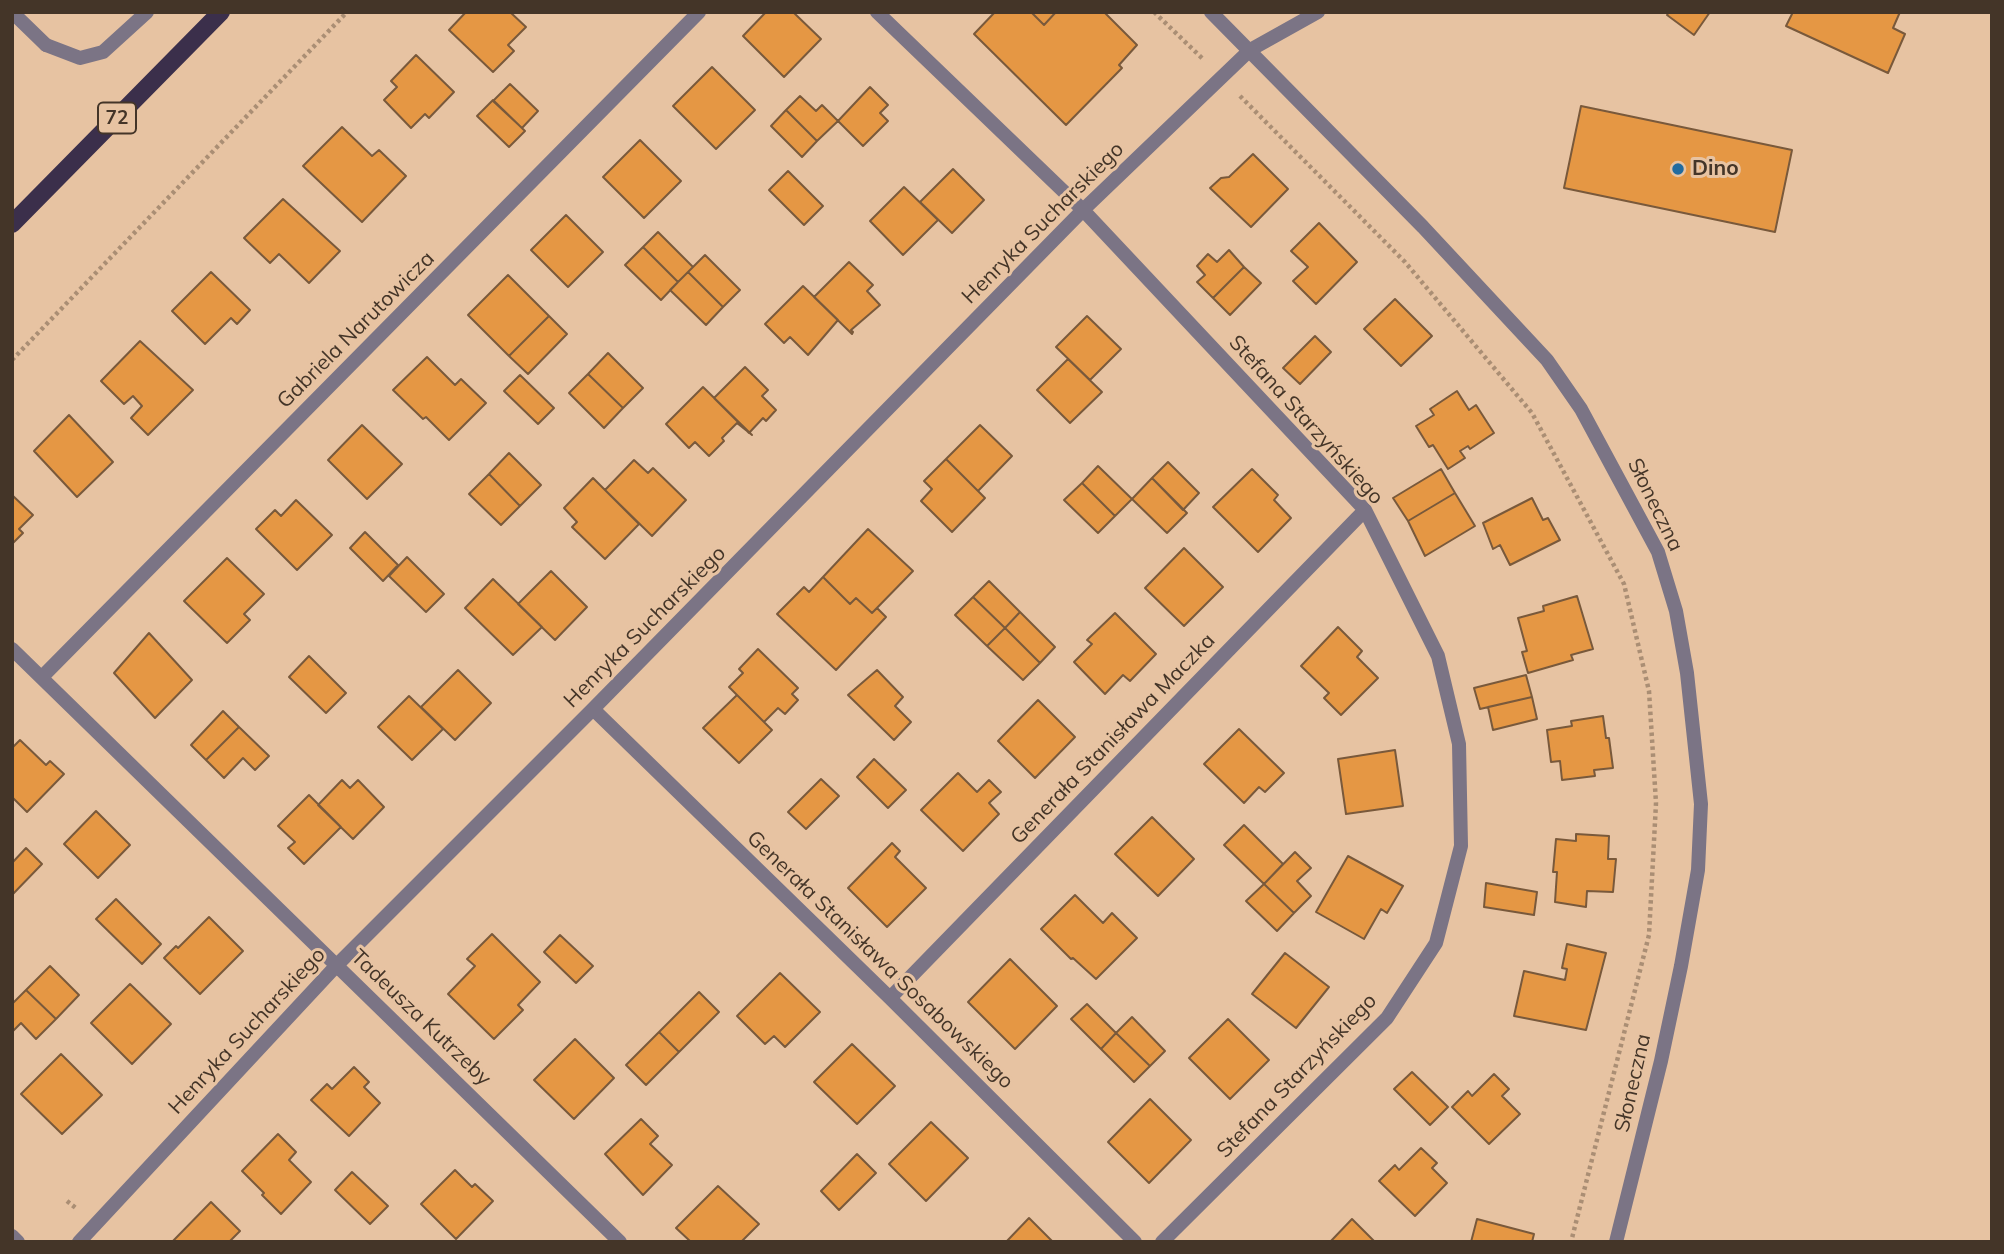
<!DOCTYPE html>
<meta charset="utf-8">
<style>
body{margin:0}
#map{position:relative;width:2004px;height:1254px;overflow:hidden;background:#e7c3a2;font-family:Mulish,sans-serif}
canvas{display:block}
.frame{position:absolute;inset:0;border:14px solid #443528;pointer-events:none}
</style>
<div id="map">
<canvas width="2004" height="1254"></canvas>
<div class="frame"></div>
</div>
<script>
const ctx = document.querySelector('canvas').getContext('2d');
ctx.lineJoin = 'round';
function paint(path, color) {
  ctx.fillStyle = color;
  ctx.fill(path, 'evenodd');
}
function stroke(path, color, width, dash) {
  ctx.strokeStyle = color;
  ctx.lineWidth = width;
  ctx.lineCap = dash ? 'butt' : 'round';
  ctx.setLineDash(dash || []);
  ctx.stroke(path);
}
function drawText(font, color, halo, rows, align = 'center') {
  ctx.font = font + ' Mulish,sans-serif';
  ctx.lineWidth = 6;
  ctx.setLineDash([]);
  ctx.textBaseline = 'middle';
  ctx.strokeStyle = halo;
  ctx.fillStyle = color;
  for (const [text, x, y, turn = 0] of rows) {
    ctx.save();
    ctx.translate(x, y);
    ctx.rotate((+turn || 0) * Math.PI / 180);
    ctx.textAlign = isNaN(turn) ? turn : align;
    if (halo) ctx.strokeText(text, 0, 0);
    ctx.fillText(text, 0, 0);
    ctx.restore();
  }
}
const building = new Path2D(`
 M466,12H510L526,27L508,45L514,51L493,72L449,30Z
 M766,12H793L821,39L784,77L743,36Z
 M995,12H1031L1044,25L1056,12H1104L1137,45L1119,65L1122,68L1066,125L974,34Z
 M1031,12H1056L1044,25Z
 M1669,12H1710L1694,35L1667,15Z
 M1793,12H1900L1893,28L1905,34L1888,73L1786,26Z
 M416,55L454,92L429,118L425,114L411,128L384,100L397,87L391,81Z
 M712,67L755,110L716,149L673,106Z
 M510,84L538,111L522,128L493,101Z
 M870,87L888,105L880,113L888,121L863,146L838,121Z
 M800,96L816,111L822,105L838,121L817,141L786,110Z
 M493,100L525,131L509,147L477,116Z
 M1581,106L1792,150L1775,232L1564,188Z
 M786,110L817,141L802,157L771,126Z
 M342,127L372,156L379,150L406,176L362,222L303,166Z
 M640,140L681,181L644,218L603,177Z
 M1253,154L1288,189L1251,227L1210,188L1221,178L1229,177Z
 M953,169L984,200L952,233L920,202Z
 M788,171L823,206L804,225L769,190Z
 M904,187L938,220L903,255L870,221Z
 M283,199L340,251L309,283L279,254L270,263L244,238Z
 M566,215L603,252L568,287L531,250Z
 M1319,223L1357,262L1316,304L1293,281L1308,267L1291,251Z
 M658,232L693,267L678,282L643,247Z
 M643,247L678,282L661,300L625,265Z
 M1229,250L1244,267L1213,298L1197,282L1205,275L1197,266L1208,254L1217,262Z
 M705,255L740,290L723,307L688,272Z
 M849,262L873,285L867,291L880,305L851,330L853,332L852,334L814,297Z
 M1244,267L1261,283L1230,315L1213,298Z
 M211,272L250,310L237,324L231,318L205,344L172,311Z
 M688,272L723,307L706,325L670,290Z
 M508,275L549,316L509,356L468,315Z
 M803,286L838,320L808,355L790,337L784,343L765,324Z
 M1395,299L1432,336L1401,366L1364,329Z
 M549,316L567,334L528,374L509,356Z
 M1087,316L1121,349L1090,380L1056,347Z
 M1315,336L1331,352L1300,384L1283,368Z
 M140,341L193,390L148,435L131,418L142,406L133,396L124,404L101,381Z
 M608,353L643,388L623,408L588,374Z
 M427,357L455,385L461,379L486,403L449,440L426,417L423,419L393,390Z
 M1068,359L1102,392L1070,423L1037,390Z
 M745,367L768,390L762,396L776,410L766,421L763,418L749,433L714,398Z
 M588,374L623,408L604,428L569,393Z
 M520,375L554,408L538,424L504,391Z
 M703,387L752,435L737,423L722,438L724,441L709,456L695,442L689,448L666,424Z
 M1457,391L1469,410L1476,405L1494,433L1470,449L1468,446L1460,451L1465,458L1448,469L1433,445L1429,447L1416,426L1434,415L1430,409Z
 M69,415L113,462L77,497L34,451Z
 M362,425L402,464L367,499L328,460Z
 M980,425L1012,456L978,491L946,459Z
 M509,453L541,485L520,506L489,474Z
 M946,459L985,498L952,532L921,501L932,489L924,481Z
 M634,460L648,473L653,468L686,500L652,536L605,490Z
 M1168,462L1199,493L1183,510L1152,478Z
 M1098,466L1132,499L1115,516L1082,483Z
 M1252,469L1278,495L1274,500L1291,518L1258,552L1213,507Z
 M1441,469L1455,493L1408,521L1393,498Z
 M489,474L520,506L501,525L469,494Z
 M593,478L639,524L605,559L572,527L577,522L564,508Z
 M1152,478L1187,513L1167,533L1132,499Z
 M1082,483L1115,516L1098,533L1064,500Z
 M1455,493L1475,526L1425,556L1408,521Z
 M12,495L33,515L19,529L23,533L12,544Z
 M1532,498L1543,520L1548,518L1560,540L1510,565L1500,545L1493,549L1483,523Z
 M296,500L332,535L297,570L256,529L275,510L281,516Z
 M868,529L913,571L872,613L856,598L850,604L823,577Z
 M365,532L398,565L383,581L350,548Z
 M1184,548L1223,587L1184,626L1145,588Z
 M407,557L444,594L426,612L389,576Z
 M227,558L264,594L244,614L250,620L227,643L184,601Z
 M551,571L587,607L555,640L518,604Z
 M823,577L850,604L856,598L872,613L877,608L886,617L836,670L777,614L804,587L809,592Z
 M493,579L542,627L513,655L465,608Z
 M989,581L1020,612L1005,628L973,597Z
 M1577,596L1593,649L1571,655L1573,660L1528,673L1522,652L1527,651L1518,618L1544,611L1543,606Z
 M973,597L1005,628L987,646L955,615Z
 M1020,612L1055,647L1040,663L1005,628Z
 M1115,613L1156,654L1130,681L1123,675L1105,694L1074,662L1092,644L1087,640Z
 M1338,627L1362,651L1357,657L1378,678L1341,715L1324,698L1329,693L1301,666Z
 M1005,628L1040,663L1023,680L987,646Z
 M149,633L192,680L155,718L114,673Z
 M758,649L798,688L792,694L798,700L785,714L778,708L764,722L729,687L743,673L739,669Z
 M309,656L346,693L326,713L289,677Z
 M458,670L491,703L455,740L421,707Z
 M877,670L903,697L895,706L911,722L894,740L848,695Z
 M1526,675L1532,697L1480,709L1474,688Z
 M737,695L772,730L739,763L703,728Z
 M409,696L443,729L412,760L378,727Z
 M1532,697L1537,719L1493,730L1488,707Z
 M1038,700L1075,737L1035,778L998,741Z
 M223,711L239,727L206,760L191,745Z
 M1603,716L1606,738H1609L1613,768L1594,770L1595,776L1562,780L1560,761L1551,762L1547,730L1572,726L1571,721Z
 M239,727L269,756L255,770L243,758L224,778L206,760Z
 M1239,729L1284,773L1265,792L1259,787L1244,803L1204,764Z
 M20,740L46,765L50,761L64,774L27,812L12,797V748Z
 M1395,750L1403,806L1346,814L1338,759Z
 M874,759L906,790L888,808L857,777Z
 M958,773L977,792L989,780L1001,792L989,803L999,814L963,851L921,810Z
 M821,779L839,796L806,829L788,812Z
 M342,780L350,788L358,780L384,807L353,839L318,805Z
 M309,795L341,827L304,864L288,848L295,842L278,826Z
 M96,811L130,845L98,878L64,844Z
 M1152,817L1194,859L1158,896L1115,854Z
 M1244,825L1283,864L1264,884L1224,845Z
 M1576,834L1609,836L1608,859H1616L1613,892L1587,891L1586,907L1555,902L1557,872H1553L1556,839L1576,841Z
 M892,843L900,851L895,857L926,888L887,927L848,888Z
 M26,848L42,864L12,895V863Z
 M1295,852L1311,868L1297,881L1311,896L1294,913L1264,884Z
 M1348,856L1403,886L1387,913L1381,909L1364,939L1316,912Z
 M1486,883L1537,892L1534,915L1484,907Z
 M1264,884L1294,913L1277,931L1246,901Z
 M1075,895L1103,923L1112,913L1137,938L1096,979L1073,958L1071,959L1041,929Z
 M116,899L161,944L142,964L96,919Z
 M209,917L243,951L200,994L164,958L176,946L178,948Z
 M492,934L540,982L518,1005L523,1010L494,1039L448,994L475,966L467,959Z
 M560,935L593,966L576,983L544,952Z
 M1567,944L1606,953L1586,1030L1514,1016L1524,971L1565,980L1567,969L1562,968Z
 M1285,953L1329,987L1296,1028L1252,994Z
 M1010,959L1057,1006L1015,1049L968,1002Z
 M50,966L79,995L56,1019L26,990Z
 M780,973L820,1012L785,1047L774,1036L765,1044L737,1016Z
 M130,984L171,1024L132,1064L91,1023Z
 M26,990L56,1019L36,1039L21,1023L12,1032V1004Z
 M699,992L719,1012L679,1052L659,1032Z
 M1087,1004L1116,1033L1101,1049L1071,1019Z
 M1132,1017L1165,1051L1150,1066L1116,1033Z
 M1228,1019L1269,1060L1230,1099L1189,1058Z
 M659,1032L679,1052L646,1085L626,1065Z
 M1116,1033L1150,1066L1134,1082L1101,1049Z
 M575,1039L614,1078L574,1119L534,1080Z
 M852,1044L895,1086L857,1124L814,1082Z
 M61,1054L102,1095L62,1134L21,1094Z
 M354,1067L369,1082L364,1087L380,1103L349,1136L311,1100L327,1084L332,1089Z
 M1412,1072L1448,1107L1430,1125L1394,1089Z
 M1494,1074L1509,1089L1502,1096L1520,1114L1489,1144L1452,1107L1468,1091L1472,1096Z
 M1150,1099L1191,1140L1149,1183L1108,1142Z
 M641,1119L658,1136L650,1144L672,1165L643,1195L605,1154Z
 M931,1122L968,1158L926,1201L889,1164Z
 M278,1134L296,1152L289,1160L311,1182L281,1214L262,1195L264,1193L242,1171Z
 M1421,1148L1437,1163L1432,1168L1447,1183L1415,1216L1379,1181L1395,1165L1399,1170Z
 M857,1154L876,1173L839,1210L821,1191Z
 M455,1170L472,1187L475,1184L493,1201L456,1239L421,1204Z
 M352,1172L388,1206L370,1224L335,1190Z
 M718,1186L759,1224L741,1242H691L676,1228Z
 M211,1202L240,1231L229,1242H172Z
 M1029,1218L1053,1242H1006Z
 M1352,1219L1375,1242H1330Z
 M1477,1219L1534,1234L1532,1242H1471Z`);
paint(building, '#e59744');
stroke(building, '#79593b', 2);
stroke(new Path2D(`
 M1154,12L1204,60
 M1240,96L1405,262L1532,413L1624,584L1649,691L1656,803L1649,935L1571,1242
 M12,360L347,12
 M67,1201L77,1209`), '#aa8e74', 4.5, [3.5, 3.5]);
stroke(new Path2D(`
 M46,45L80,58L103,52L147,12
 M1250,50L1318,12`), '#7b7485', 14);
stroke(new Path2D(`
 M12,12L46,45
 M877,12L1083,210L1365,510L1438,656L1459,744L1461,846L1436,943L1387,1018L1162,1242
 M12,649L620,1242
 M42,677L699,12
 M593,709L890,998L1135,1242
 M890,998L1365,510
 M12,1236L18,1242
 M79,1242L337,965L593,709L1083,210L1250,50`), '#7b7485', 14);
stroke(new Path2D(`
 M1211,12L1423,227L1547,360L1581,409L1658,552L1676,611L1687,673L1701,804L1698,870L1681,966L1661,1061L1616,1242`), '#7b7485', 14);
stroke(new Path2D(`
 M12,224L221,12`), '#3b2f4b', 18);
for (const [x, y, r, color] of [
 [1678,169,7,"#226b9f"]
]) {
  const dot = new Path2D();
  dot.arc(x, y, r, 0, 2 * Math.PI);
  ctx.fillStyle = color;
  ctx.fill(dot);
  stroke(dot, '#e7c3a2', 2.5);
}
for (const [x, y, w] of [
 [117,118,38]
]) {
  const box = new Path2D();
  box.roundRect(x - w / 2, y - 15.5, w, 31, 5);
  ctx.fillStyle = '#e7c3a2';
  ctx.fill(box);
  stroke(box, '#443528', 2);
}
drawText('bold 19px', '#443528', null, [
 ["72",117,118]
]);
drawText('bold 21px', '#443528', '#e7c3a2', [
 ["Dino",1692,169]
], 'left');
drawText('21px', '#443528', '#e7c3a2', [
 ["Henryka Sucharskiego",1043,223,-45],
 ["Gabriela Narutowicza",356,330,-45],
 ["Stefana Starzyńskiego",1306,420,48],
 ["Słoneczna",1655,505,64],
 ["Henryka Sucharskiego",645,627,-45],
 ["Generała Stanisława Maczka",1113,739,-46],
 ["Generała Stanisława Sosabowskiego",880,960,44],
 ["Tadeusza Kutrzeby",421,1018,44],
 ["Henryka Sucharskiego",247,1031,-47],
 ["Stefana Starzyńskiego",1297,1076,-46],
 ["Słoneczna",1633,1083,-77]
]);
</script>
